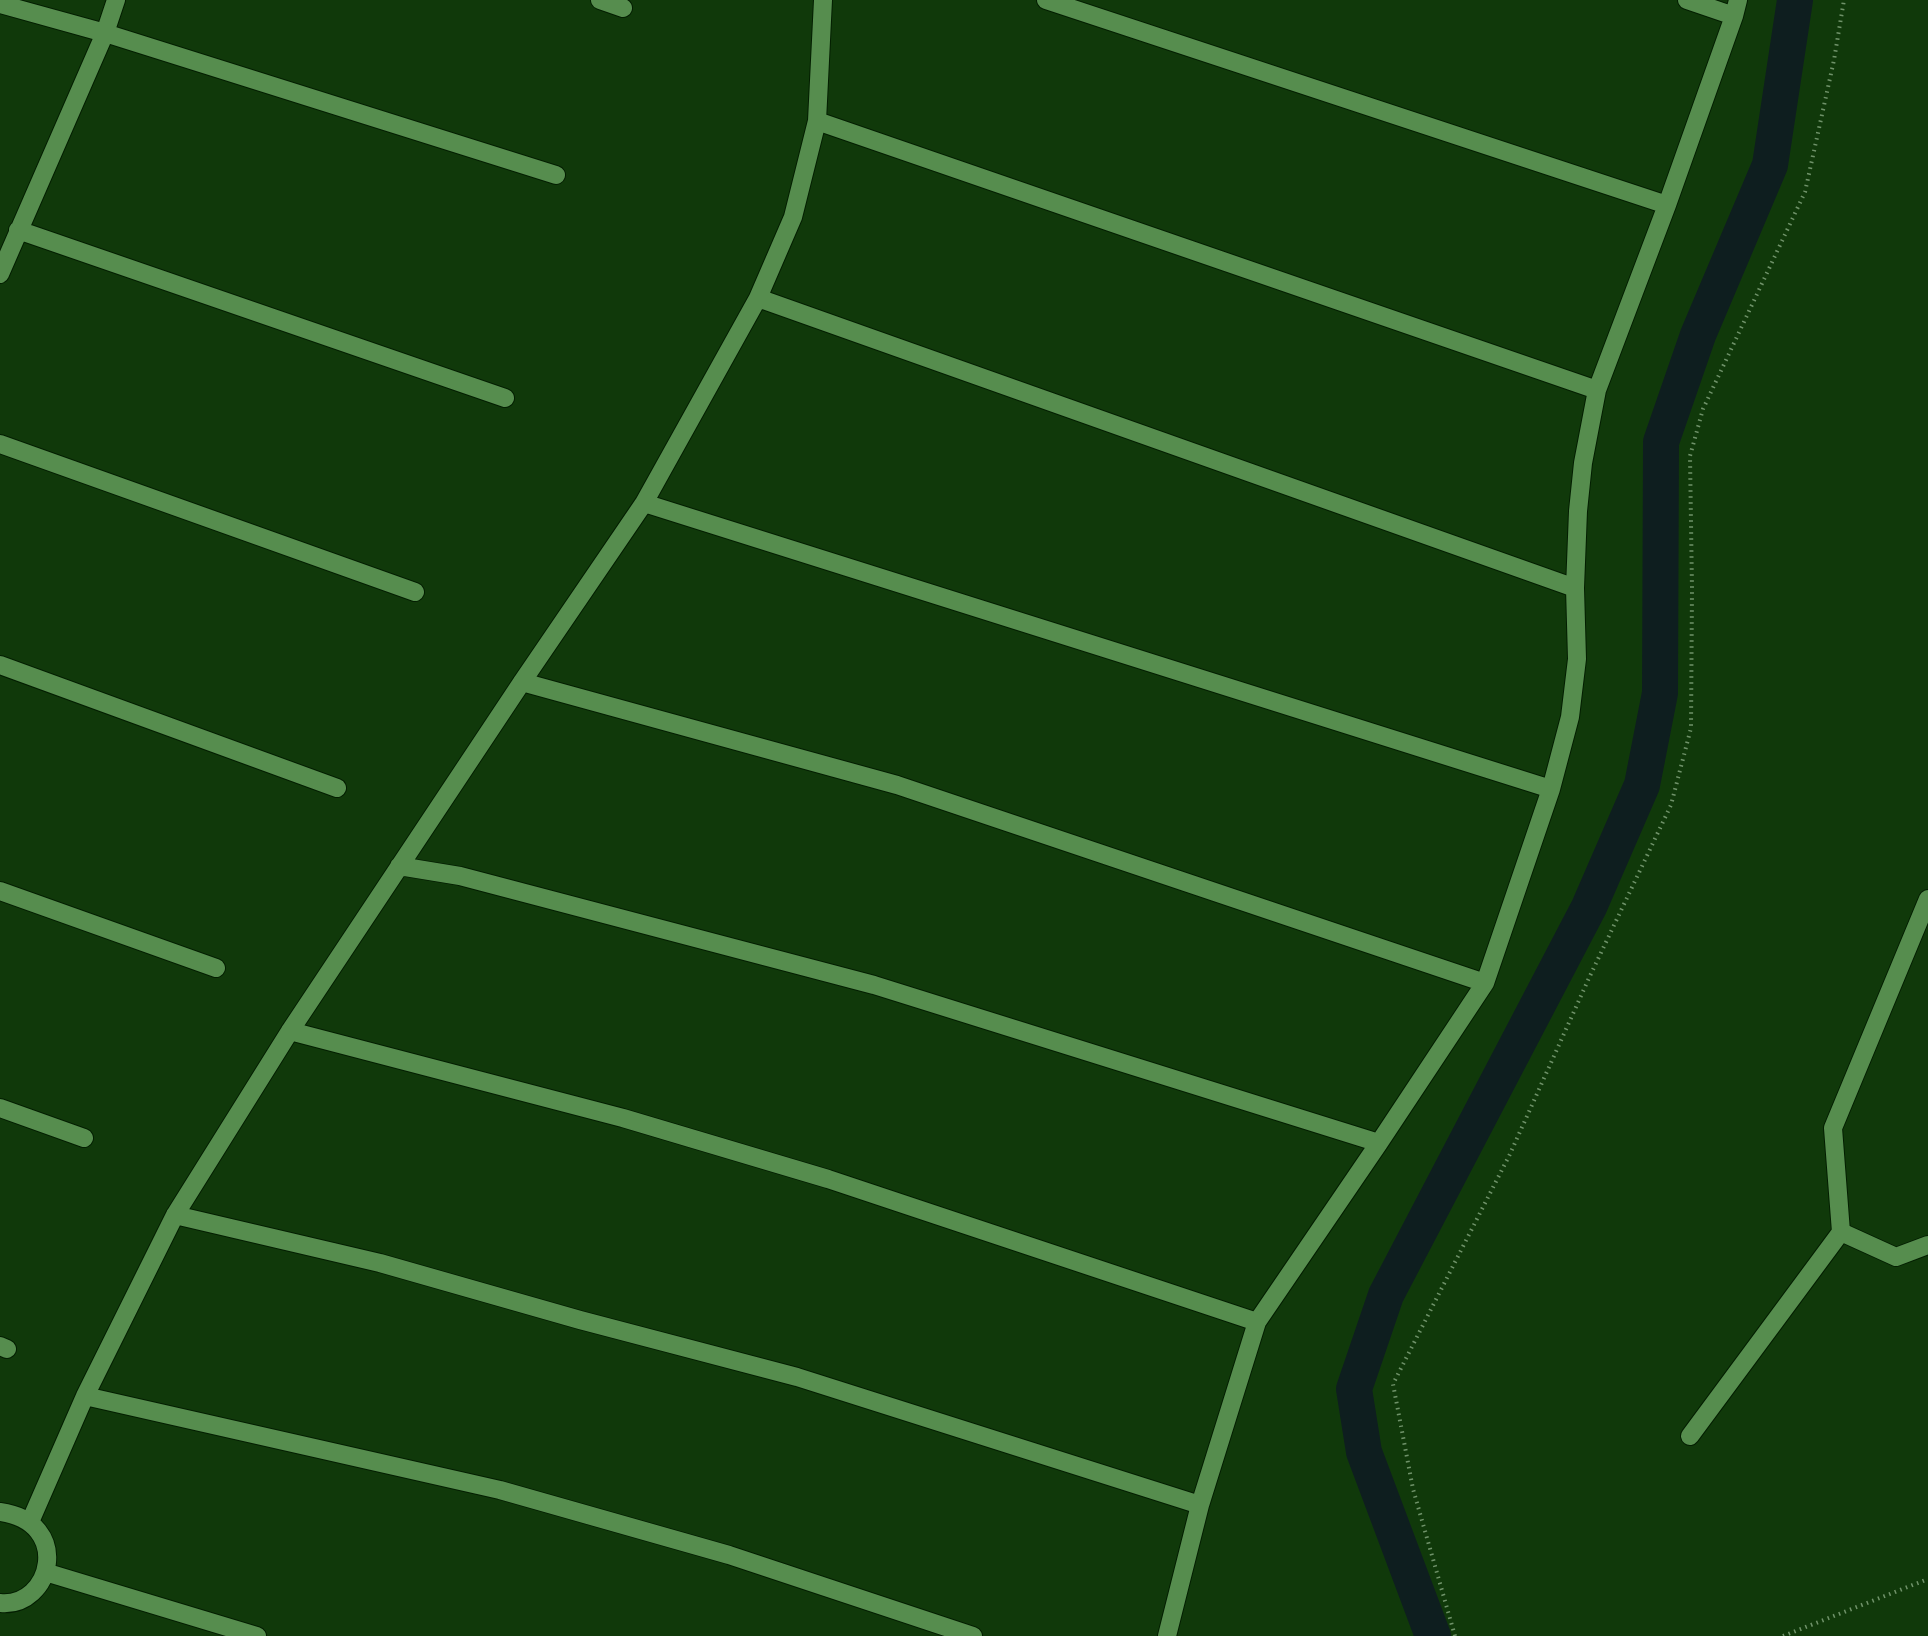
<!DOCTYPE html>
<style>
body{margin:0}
canvas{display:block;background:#10390a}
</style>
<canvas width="1928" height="1636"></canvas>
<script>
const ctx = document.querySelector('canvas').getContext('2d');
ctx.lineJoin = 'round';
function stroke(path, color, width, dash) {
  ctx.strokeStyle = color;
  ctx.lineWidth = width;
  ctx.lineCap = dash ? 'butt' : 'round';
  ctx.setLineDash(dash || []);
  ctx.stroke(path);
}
stroke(new Path2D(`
 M1433,1636L1364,1452L1354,1389L1386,1295L1589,907L1642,785L1660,693L1661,442L1698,335L1770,165L1795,0`), '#0e1e1f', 36);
const minor = new Path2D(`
 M600,0L623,8
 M1046,0L1667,205
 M1687,0L1734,16
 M0,4L105,33L556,175
 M817,121L1597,390
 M18,230L505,398
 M0,274L105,33L116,0
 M758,298L1575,588
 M0,444L415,592
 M644,503L1551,789
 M0,665L337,788
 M522,682L897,785L1485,983
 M399,866L460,876L874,985L1379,1143
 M0,891L216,968
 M290,1031L623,1118L828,1179L1257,1322
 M0,1108L84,1138
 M175,1215L380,1263L580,1320L797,1377L1200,1505
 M1841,1232L1833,1128L1928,899
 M0,1346L7,1349
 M85,1396L500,1490L729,1555L973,1636
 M1690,1436L1841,1232L1896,1257L1928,1245
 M0,1512C73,1522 52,1608 0,1603
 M30,1522L85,1396L175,1215L290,1031L522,682L644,503L758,298L793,217L817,121L823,0
 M45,1572L257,1636
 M1167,1636L1200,1505L1257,1322L1379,1143L1485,983L1551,789L1570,717L1577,659L1575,588L1578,511L1583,463L1597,390L1667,205L1734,16L1738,0`);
stroke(minor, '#031e01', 20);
stroke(new Path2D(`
 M1455,1636L1413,1489L1393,1384L1510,1154L1589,978L1671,805L1691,728L1692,589L1690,456L1703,409L1805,192L1834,60L1844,0
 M1783,1636L1928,1579`), '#6f9269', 4, [1.5, 4.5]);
stroke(minor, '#568d4e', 18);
</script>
